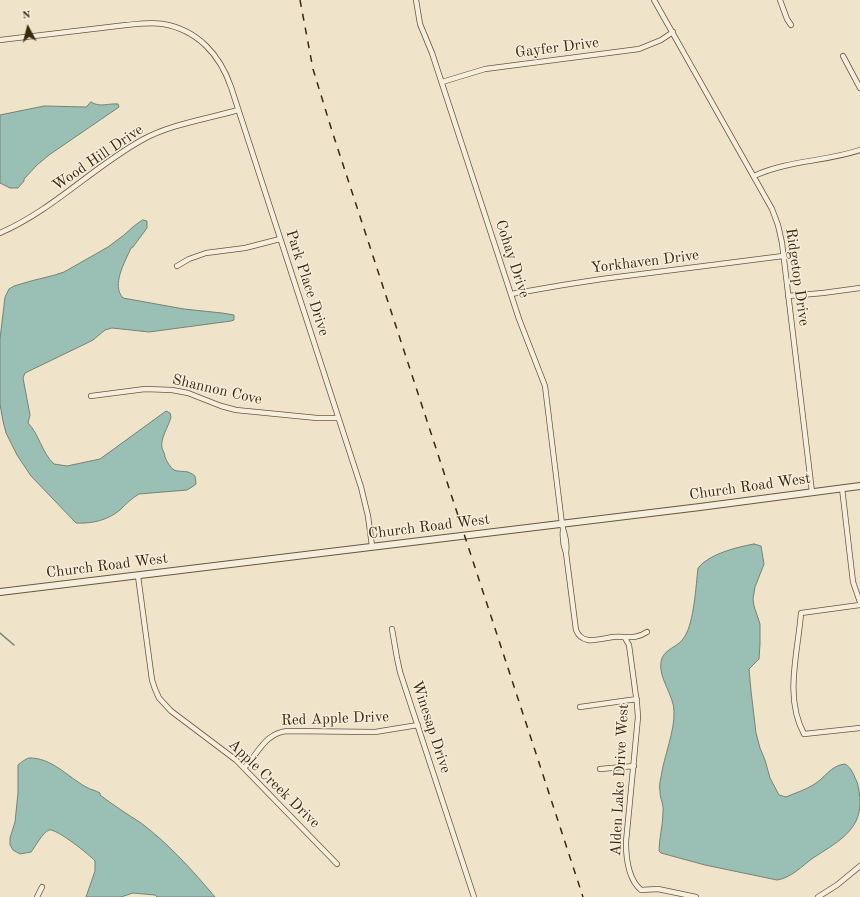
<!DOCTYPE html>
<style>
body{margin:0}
#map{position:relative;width:860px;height:897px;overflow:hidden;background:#efe4ca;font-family:"Old Standard TT",serif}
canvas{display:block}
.north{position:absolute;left:8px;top:8px;width:40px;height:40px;-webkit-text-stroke:3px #f5eddd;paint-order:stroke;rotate:353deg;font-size:11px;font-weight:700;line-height:16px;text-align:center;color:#3c280b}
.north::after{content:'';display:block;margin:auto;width:14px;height:18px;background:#3c280b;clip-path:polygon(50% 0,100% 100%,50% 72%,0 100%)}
</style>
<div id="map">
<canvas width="860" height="897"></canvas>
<div class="north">N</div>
</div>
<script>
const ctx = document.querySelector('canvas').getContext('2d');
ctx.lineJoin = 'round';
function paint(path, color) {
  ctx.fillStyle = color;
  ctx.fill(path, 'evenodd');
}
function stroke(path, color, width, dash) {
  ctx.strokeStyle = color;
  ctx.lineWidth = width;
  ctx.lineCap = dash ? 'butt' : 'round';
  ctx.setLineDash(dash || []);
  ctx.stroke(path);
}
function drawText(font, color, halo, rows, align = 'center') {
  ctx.font = font + ' "Old Standard TT",serif';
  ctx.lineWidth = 3;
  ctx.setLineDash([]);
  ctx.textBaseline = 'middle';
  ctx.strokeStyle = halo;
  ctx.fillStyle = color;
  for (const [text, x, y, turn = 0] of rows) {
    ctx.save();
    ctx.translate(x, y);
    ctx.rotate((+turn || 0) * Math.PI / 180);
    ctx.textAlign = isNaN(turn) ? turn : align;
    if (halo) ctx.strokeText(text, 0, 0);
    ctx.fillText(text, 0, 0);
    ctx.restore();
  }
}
const water = new Path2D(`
 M91,102C100,108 108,103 118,104L119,107L49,155L37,165L24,179V181L18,188H10L0,183V115L44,106L86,107Z
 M143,220L147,221V228L133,247L131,248C125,262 111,285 123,298L184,309L222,313L234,315V320L231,321L149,332L112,328L105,330L93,340L85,344L25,373L23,378L30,415L28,423C39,434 42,453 54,464L67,466L100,459L166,411L170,413L171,417C169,426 160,438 162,448C163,451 165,454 165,457C167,462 170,467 174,470C182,473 187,469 195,476L196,484L192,487L187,490L139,494C132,498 126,504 120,510C108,520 92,524 76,523L31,476L17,455L6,433L3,421L0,404V339L5,297L9,289L14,286L31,281L55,275L64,272L108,247L124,235L134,226Z
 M754,544L761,546L764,564L755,587L753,599L754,606L760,624V644L759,659L749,669L751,691L756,733L760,748L765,760L770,778L779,795L786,797C795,793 805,790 813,785C824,779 831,765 845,764C852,768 854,776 857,782C859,788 860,796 860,803C860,832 834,844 813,858C802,866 791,878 777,880L705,865L661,853L659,851C659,838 663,826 663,812C664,804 660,799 660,792C659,787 660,781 661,777C664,756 675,731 674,711C674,696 658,677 661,662C663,648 679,648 685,636C694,622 696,585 698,568C709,554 737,547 754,544Z
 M29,758C51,757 68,777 86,787C91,790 95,790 100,793V795C113,805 127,814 141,823C169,844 193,871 215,897H157L155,895L133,893L121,897H86L95,871V861C90,855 56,828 49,830C43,832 35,847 31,852L20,854L13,850L10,845V838L15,822L18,793V765L23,761Z`);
paint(water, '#9abfb5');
stroke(water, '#748371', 1);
stroke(new Path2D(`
 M0,633L14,645`), '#748371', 1.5);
const minor = new Path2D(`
 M416,0L420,24L432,53L519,319L545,386L562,524C564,536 568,538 566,553
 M654,0L772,209L778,225L782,243L812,492
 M780,0L787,19L791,25
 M0,40L126,25C138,24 151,22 163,24C198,30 220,55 231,87L361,487L368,516L372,546
 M843,56L860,88
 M442,82L485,69L639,49L661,40L673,32
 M754,176C789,160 824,162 860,150
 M0,233C53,210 93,167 142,140C171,124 207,119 238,110
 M177,266L189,259L206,253L245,248L280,239
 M511,294L563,285L602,279L783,256
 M788,296L823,293L860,288
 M91,396L145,389L172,390L188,393L221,406L236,410L317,418H338
 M842,488L853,582L860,602
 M563,530C562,539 563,545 566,553L576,630C578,635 582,639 588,640C596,641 605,638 613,637C626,636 635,640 647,632
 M138,576L152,680L155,689L159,698L171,711L236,760L337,864
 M860,605L801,613C798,653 784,697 804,734L860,728
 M392,629L397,658L400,672L474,897
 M625,638L629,645L637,704L638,717L626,842C626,858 628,879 641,890L658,889L696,897
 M580,707L637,699
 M244,768C258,754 265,733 287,731L375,732L418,725
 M600,769L634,766
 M37,897L42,887
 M818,897L837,885L860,866`);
const tertiary = new Path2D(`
 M0,592L700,507L860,486`);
stroke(minor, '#69573b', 6);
stroke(tertiary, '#69573b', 8);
stroke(minor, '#f5eddd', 4.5);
stroke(tertiary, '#f5eddd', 6);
stroke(new Path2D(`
 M300,0L313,69L332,131L583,897`), '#3c280b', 1.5, [7, 7]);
drawText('15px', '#3c280b', '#f5eddd', [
 ["Gayfer Drive",557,48,-7],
 ["Wood Hill Drive",98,158,-34],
 ["Cohay Drive",512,259,72],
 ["Yorkhaven Drive",645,262,-7],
 ["Ridgetop Drive",797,277,82],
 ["Park Place Drive",307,283,72],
 ["Shannon Cove",217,390,13],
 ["Church Road West",750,487,-8],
 ["Church Road West",429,527,-7],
 ["Church Road West",107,566,-7],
 ["Red Apple Drive",335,719,-2],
 ["Winesap Drive",431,727,72],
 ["Alden Lake Drive West",620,780,-87],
 ["Apple Creek Drive",274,784,44]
]);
</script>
